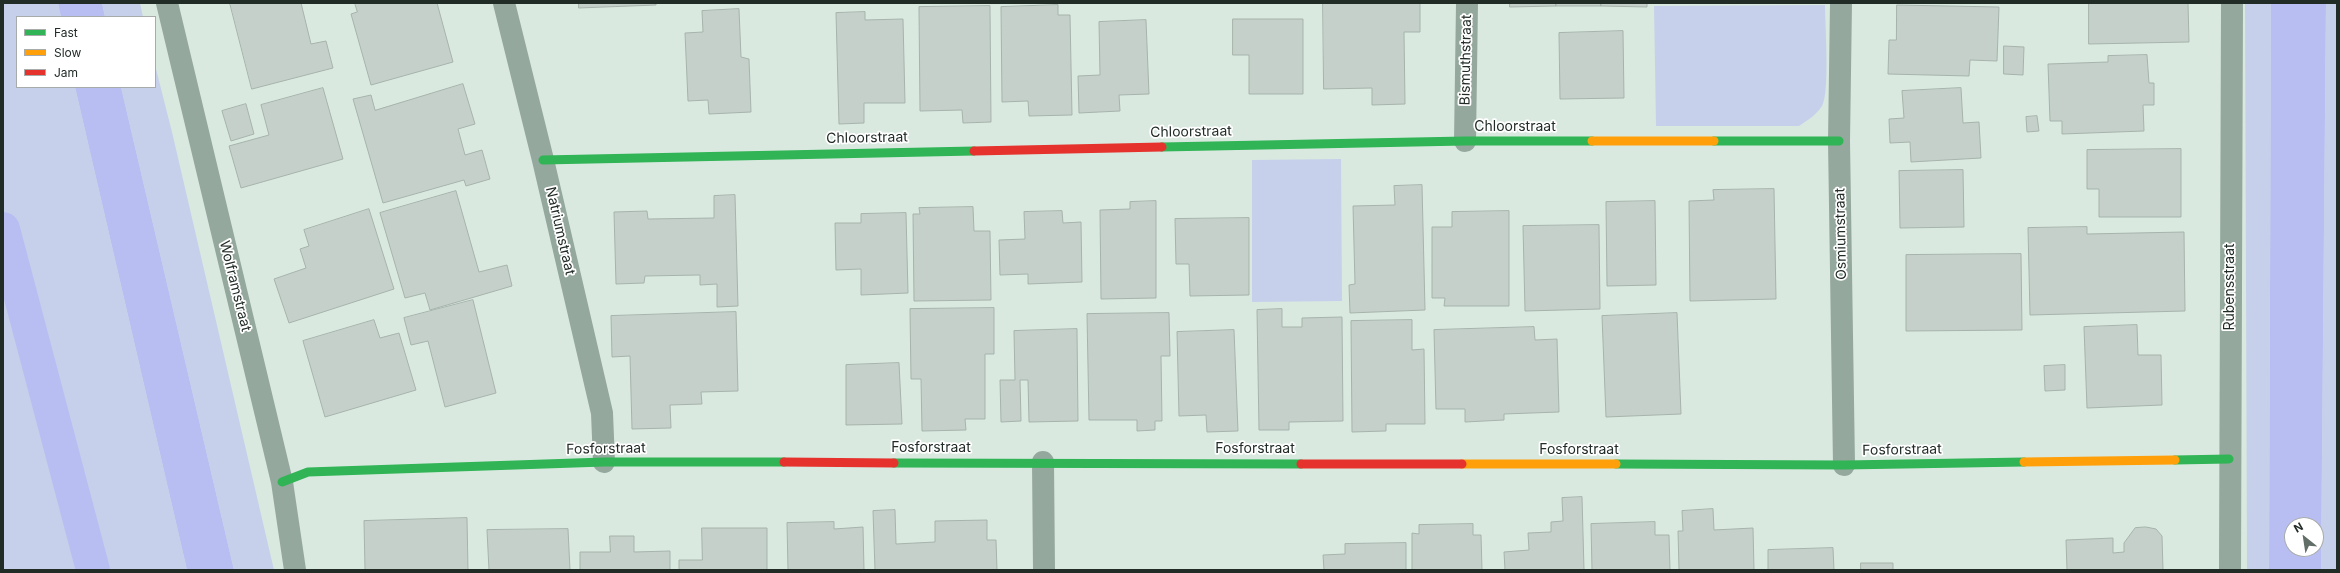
<!DOCTYPE html>
<style>
body{margin:0}
#map{position:relative;width:2340px;height:573px;overflow:hidden;background:#d9e9e0;font-family:Inter,sans-serif}
canvas{display:block}
.frame{position:absolute;inset:0;border:4px solid #222c27;pointer-events:none}
.legend{position:absolute;left:16px;top:16px;width:140px;height:72px;box-sizing:border-box;background:#fff;border:1px solid #a7aba9;margin:0;padding:5px 7px;list-style:none;font-size:12px;color:#222c27}
.legend li{display:flex;align-items:center;gap:8px;height:20px}
.legend b{width:20px;border:1px solid #a7aba9}
.north{position:absolute;left:2284px;top:517px;width:40px;height:40px;box-sizing:border-box;background:#fff;border:1px solid #a7aba9;border-radius:50%;rotate:330deg;font-size:11px;font-weight:700;line-height:16px;text-align:center;color:#222c27}
.north::after{content:'';display:block;margin:auto;width:14px;height:18px;background:#626e68;clip-path:polygon(50% 0,100% 100%,50% 72%,0 100%)}
</style>
<div id="map">
<canvas width="2340" height="573"></canvas>
<div class="frame"></div>
<ul class="legend">
<li><b style="height:5px;background:#30b455"></b>Fast</li>
<li><b style="height:5px;background:#ff9f0a"></b>Slow</li>
<li><b style="height:5px;background:#e5322d"></b>Jam</li>
</ul>
<div class="north">N</div>
</div>
<script>
const ctx = document.querySelector('canvas').getContext('2d');
ctx.lineJoin = 'round';
function paint(path, color) {
  ctx.fillStyle = color;
  ctx.fill(path, 'evenodd');
}
function stroke(path, color, width, dash) {
  ctx.strokeStyle = color;
  ctx.lineWidth = width;
  ctx.lineCap = dash ? 'butt' : 'round';
  ctx.setLineDash(dash || []);
  ctx.stroke(path);
}
function drawText(font, color, halo, rows, align = 'center') {
  ctx.font = font + ' Inter,sans-serif';
  ctx.lineWidth = 3.5;
  ctx.setLineDash([]);
  ctx.textBaseline = 'middle';
  ctx.strokeStyle = halo;
  ctx.fillStyle = color;
  for (const [text, x, y, turn = 0] of rows) {
    ctx.save();
    ctx.translate(x, y);
    ctx.rotate((+turn || 0) * Math.PI / 180);
    ctx.textAlign = isNaN(turn) ? turn : align;
    if (halo) ctx.strokeText(text, 0, 0);
    ctx.fillText(text, 0, 0);
    ctx.restore();
  }
}
paint(new Path2D(`
 M3,3H58L61,17H17V87H75L187,570H3Z
 M102,3H140L143,17H105Z
 M2245,3H2271L2269,570H2247Z
 M2326,3H2337V570H2321Z
 M1825,5C1825,25 1830,92 1822,106C1816,115 1808,120 1799,126H1656L1654,6Z
 M155,65L172,132L274,570H234L121,87H155Z
 M1341,159L1342,301L1252,302V160Z`), '#c7d0ea');
paint(new Path2D(`
 M58,3H102L105,17H61Z
 M2271,3H2326L2321,570H2269ZM2292,525H2316V549H2292Z
 M75,87H121L234,570H187Z`), '#b9bef2');
stroke(new Path2D(`
 M3,229L93,570`), '#b9bef2', 34);
const building = new Path2D(`
 M230,3H301L311,44L326,41L333,68L252,89Z
 M355,3H437L453,62L371,85L351,14L357,12Z
 M579,3H656V5L579,8Z
 M1323,3H1420V32H1404L1405,104L1372,105V88L1324,89Z
 M1510,3H1556V6L1510,7Z
 M1556,3H1601V6H1556Z
 M1601,3H1647V7L1601,6Z
 M2089,3H2188L2189,42L2089,44Z
 M1058,5V15H1070L1072,115L1029,116L1028,101L1002,102L1001,7Z
 M1897,5L1999,7L1997,61L1970,60L1969,76L1888,74L1889,40H1896Z
 M990,6L991,122L963,123L962,110L920,111L919,7Z
 M739,9L741,57L749,59L751,112L709,114L708,100L688,101L685,33L703,32L702,11Z
 M865,12V20L903,19L905,103H864V123L839,124L836,13Z
 M1233,19H1303V94H1249V55H1233Z
 M1146,20L1149,94L1119,95L1120,111L1079,113L1078,76L1100,75L1099,22Z
 M1623,31L1624,98L1560,99L1559,33Z
 M2004,46L2024,47L2023,75L2004,74Z
 M2147,55L2149,83H2154V105H2143L2144,131L2062,134V121H2050L2048,64L2108,62V56Z
 M463,84L475,124L458,129L465,155L482,150L490,179L466,186L464,180L383,203L353,99L371,95L375,110Z
 M323,88L343,159L241,188L229,146L269,135L261,105Z
 M1961,88L1963,123L1979,122L1981,158L1911,162L1910,142L1890,143L1889,119L1904,118L1902,91Z
 M246,104L254,134L231,141L222,111Z
 M2037,116L2039,131L2027,132L2026,117Z
 M2181,149V217H2099V189H2087V150Z
 M1963,170L1964,227L1900,228L1899,171Z
 M1422,185L1425,310L1350,313L1349,285L1355,284L1353,206L1395,205L1394,186Z
 M1774,189L1776,299L1690,301L1689,201L1714,200L1713,190Z
 M456,191L479,272L507,265L512,286L430,310L425,293L405,298L380,213Z
 M735,195L738,306L717,307V284L700,285V275L645,276L644,283L616,284L614,212L647,211L648,219L714,218V196Z
 M1156,201V298L1101,299L1100,210L1130,209V202Z
 M1655,201L1656,285L1607,286L1606,202Z
 M973,207L974,231H990L991,300L914,301L913,214H920L919,208Z
 M369,209L394,289L289,323L274,279L306,268L300,249L309,246L304,230Z
 M1062,211L1063,223L1081,222L1082,282L1028,284V274L1000,275L999,240L1025,239L1024,212Z
 M1509,211V306H1444L1445,298H1432V227H1452V212Z
 M906,213L908,293L861,295V269L836,270L835,223H861V214Z
 M1249,218V295L1190,296L1189,264H1176L1175,219Z
 M1599,225L1600,309L1525,311L1523,226Z
 M2087,227V234L2184,232L2185,311L2030,315L2028,228Z
 M2021,254L2022,330L1906,331V255Z
 M473,300L496,393L445,407L428,341L411,345L404,318Z
 M994,308V354H985V419H965L966,430L922,431L921,379H911L910,309Z
 M1282,309V327H1302V318L1342,317L1343,421L1289,422V430H1259L1257,310Z
 M736,312L738,391L701,392L702,404L670,405L671,428L632,429L630,356L612,357L611,316Z
 M1169,313L1170,356H1161L1162,421H1155V430L1137,431V420H1089L1087,314Z
 M1677,313L1681,414L1606,417L1602,316Z
 M374,320L380,338L399,333L416,390L325,417L303,341Z
 M1412,320V350L1424,349L1425,424H1386V431L1352,432L1351,321Z
 M2137,325L2138,355H2161L2162,405L2087,408L2084,327Z
 M1534,327L1535,340L1557,339L1559,412L1504,414V420L1465,422V409H1436L1434,330Z
 M1077,329L1078,421L1029,422L1028,380H1020L1021,421L1001,422L1000,380H1015L1014,331Z
 M1234,330L1238,431L1207,432L1206,415L1179,416L1177,332Z
 M899,363L902,424L846,425V365Z
 M2065,365V390L2045,391L2044,366Z
 M1582,497L1584,570H1505L1504,552L1529,550L1528,533L1551,532V522L1563,521L1562,498Z
 M1713,509L1714,530L1753,528L1754,570H1679L1678,531H1683L1682,511Z
 M895,510L896,544L935,542V521L987,520V540H996L997,570H875L873,511Z
 M467,518L468,570H365L364,521Z
 M834,522V529L863,527L864,570H788L787,523Z
 M1655,522V535H1669L1670,570H1592L1591,524Z
 M1473,524V535H1481L1482,570H1412V533L1419,534V525Z
 M2146,527L2156,529L2162,536L2163,570H2067L2066,540L2113,538V553L2124,552V543L2135,528Z
 M702,528H767V570H679V560H702Z
 M568,529L570,570H489L487,530Z
 M610,536H634V552L670,551V570H580V552H610Z
 M1406,543V570H1324L1323,555L1345,554V544Z
 M1833,548L1834,570H1768V550Z
 M1861,563H1893V570H1861Z`);
paint(building, '#c4d0c9');
stroke(building, '#a6b3ac', 1);
stroke(new Path2D(`
 M167,3L282,482L295,570
 M504,3L543,160L602,413L604,462
 M1841,3L1839,141L1844,465
 M1465,141L1467,3
 M1043,462L1044,570
 M2230,570L2232,3`), '#95a89e', 22);
stroke(new Path2D(`
 M1714,141H1839
 M1162,147L1465,141H1592
 M543,160L974,151
 M2175,460L2229,459
 M894,463L1301,464
 M1616,464L1844,465L2024,462
 M282,482L308,472L604,462H784`), '#30b455', 9);
stroke(new Path2D(`
 M1592,141H1714
 M2024,462L2175,460
 M1462,464H1616`), '#ff9f0a', 9);
stroke(new Path2D(`
 M974,151L1162,147
 M784,462L894,463
 M1301,464H1462`), '#e5322d', 9);
drawText('14px', '#222c27', '#fff', [
 ["Bismuthstraat",1466,60,-89],
 ["Chloorstraat",1515,127],
 ["Chloorstraat",1191,132,-1],
 ["Chloorstraat",867,138,-1],
 ["Natriumstraat",560,231,77],
 ["Osmiumstraat",1841,234,-91],
 ["Wolframstraat",235,286,76],
 ["Rubensstraat",2230,287,-90],
 ["Fosforstraat",931,448],
 ["Fosforstraat",606,449,-1],
 ["Fosforstraat",1255,449],
 ["Fosforstraat",1579,450],
 ["Fosforstraat",1902,450,-1]
]);
</script>
